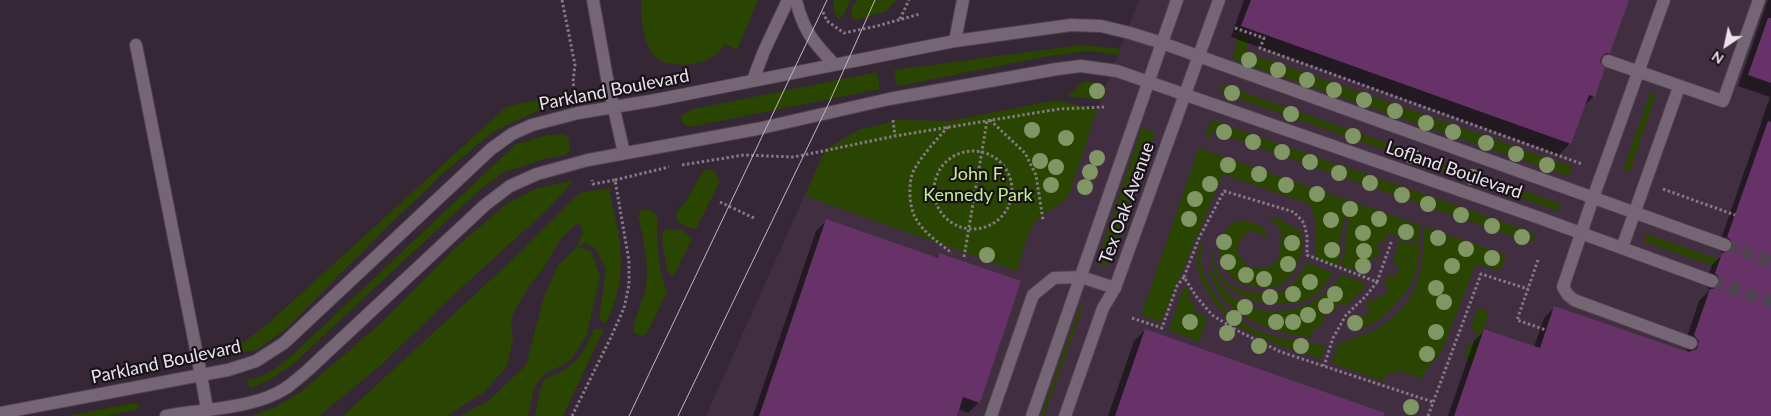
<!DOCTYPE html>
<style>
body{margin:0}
#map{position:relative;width:1771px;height:416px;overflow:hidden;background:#352735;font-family:Lato,sans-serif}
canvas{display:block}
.north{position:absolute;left:1701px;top:20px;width:50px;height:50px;-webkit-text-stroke:4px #191219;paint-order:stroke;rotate:214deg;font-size:14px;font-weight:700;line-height:20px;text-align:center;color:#ebe2eb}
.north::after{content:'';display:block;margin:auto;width:18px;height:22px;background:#ebe2eb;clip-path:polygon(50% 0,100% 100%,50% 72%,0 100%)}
</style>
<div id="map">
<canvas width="1771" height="416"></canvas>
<div class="north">N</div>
</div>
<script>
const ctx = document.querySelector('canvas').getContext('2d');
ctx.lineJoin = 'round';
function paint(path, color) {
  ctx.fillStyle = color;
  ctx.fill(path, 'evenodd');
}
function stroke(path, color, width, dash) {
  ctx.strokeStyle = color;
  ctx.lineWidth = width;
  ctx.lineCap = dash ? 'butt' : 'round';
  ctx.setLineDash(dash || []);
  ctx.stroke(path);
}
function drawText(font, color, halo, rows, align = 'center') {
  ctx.font = font + ' Lato,sans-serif';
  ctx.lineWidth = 4.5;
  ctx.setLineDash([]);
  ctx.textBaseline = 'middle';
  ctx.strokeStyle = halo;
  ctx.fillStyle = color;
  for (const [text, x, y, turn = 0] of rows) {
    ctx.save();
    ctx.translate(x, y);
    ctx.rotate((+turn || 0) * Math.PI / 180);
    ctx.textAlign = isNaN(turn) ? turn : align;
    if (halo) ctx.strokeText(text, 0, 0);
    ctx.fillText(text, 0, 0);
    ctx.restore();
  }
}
paint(new Path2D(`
 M1139,0H1771V416H706L825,150L858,130L899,120L950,121L1056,100L1097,110Z`), '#412f41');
paint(new Path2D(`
 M641,0H758L737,50L725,44C721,50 717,55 711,58C696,66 661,70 651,52C642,36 641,18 641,0Z
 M834,0H850L843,17L837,18L834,11Z
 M857,0H897L887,11L857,20L852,18V6Z
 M1239,35L1249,39L1246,52L1573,167L1568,176L1237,61L1232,58Z
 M1080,45L1115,48L1121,50L1119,55L1088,51L1044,57L904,85H897L894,70Z
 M877,72L880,89L690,127L684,125L680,116L693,109Z
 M1083,82H1093L1107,88L1103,100L1067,96Z
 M1222,85L1561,204L1558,211L1220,92Z
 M1651,91L1656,95L1630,171L1628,172L1624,169V167Z
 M561,94L565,98L493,132L448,169L381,233L286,329L257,350L230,354L227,344L244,342L271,321L506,107Z
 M1056,100L1097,110L1070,192C1061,208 1047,209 1035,222C1028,230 1021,259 1017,271L805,196L825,150L858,130L899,120L950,121Z
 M1211,120L1535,233L1532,243L1212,131L1210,138L1205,136Z
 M1142,127L1155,133L1110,261L1106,266H1101L1097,262Z
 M565,134L569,140L570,151L566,155L544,159L505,172L482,188L292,365L271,379L252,388L247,385L248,380C268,377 284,362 299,349L516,144L547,135Z
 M1199,148L1419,225L1420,244L1388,233L1385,242L1379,241L1376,248L1381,249L1378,258L1373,257L1366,273L1341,266L1345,249L1347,225L1349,220L1345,216L1340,240L1341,255L1337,266L1315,257C1316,238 1319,222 1309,204L1223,174L1161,322L1141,315Z
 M707,169L714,171L720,181L696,229C685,226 676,225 676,212L686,201L703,171Z
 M574,180L549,208L449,299L381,365L319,416H250L274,408L302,391L380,324L453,250L505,205L535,189Z
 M609,188C612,207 618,226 620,245C623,275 618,298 606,324L599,319L606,269L595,248L585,243L577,247L591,251L600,277L586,337L570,361L543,375L534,389L528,416H461L489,400L526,365L543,300L558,265L576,248L583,232L579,222L561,238L545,266L529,286L511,318L513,340L507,366L484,392L447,416H343L510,262L580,193Z
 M641,210H651L658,217C656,242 658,268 667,292L648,331L645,335H638L633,331C635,315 643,301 646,286C649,262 644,239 638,217Z
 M1267,217L1277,218L1301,231L1303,246L1298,262L1292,275L1280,286L1262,288L1239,283L1225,270L1219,257V247L1223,234L1232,223L1244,220L1263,227L1266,232L1265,241L1262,234C1247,227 1239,237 1237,252L1246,265L1253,268L1269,267L1275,263L1280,255L1281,233L1279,227Z
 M1423,226L1506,255L1500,271L1476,264L1441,353L1426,370L1422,379L1397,370L1394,375L1387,373L1384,382L1332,363L1338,343C1403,327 1427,292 1423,226Z
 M667,229L682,230L692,239L673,277L667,270L662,240L663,232Z
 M1647,234L1720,260L1718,267L1644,242Z
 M1399,240L1421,247C1418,257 1418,269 1414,278C1404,298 1374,334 1349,329L1354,317L1361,319L1363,314L1367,315L1369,309L1366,307L1369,300L1376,301L1378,295L1384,297L1389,288L1384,285L1388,275L1395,277L1400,267L1393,263Z
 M1199,243L1203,244C1202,249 1201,254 1201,259C1205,298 1241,328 1277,337C1295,342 1309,340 1326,347L1321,359C1279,344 1229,334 1207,291C1204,286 1200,280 1199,274C1197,263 1198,253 1199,243Z
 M1212,247C1215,280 1237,297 1270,292C1274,292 1279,292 1282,291C1294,286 1301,272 1307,262L1333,273C1326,284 1318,296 1306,300C1269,314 1206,293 1212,247Z
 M1210,268C1215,276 1220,286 1228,293C1255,319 1298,316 1326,293C1332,288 1336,281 1341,275L1365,283L1363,290L1346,306L1338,303L1334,313L1327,312L1320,328H1314L1311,338C1266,331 1224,317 1208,270Z
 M1184,287L1190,290L1188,300L1195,303L1194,311L1207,318L1199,342L1169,330Z
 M1080,306L1083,307L1044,416H1041Z
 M1478,307L1489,313L1473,362L1465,358L1468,343L1475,344L1478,332L1470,329Z
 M594,329H604L563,416H535L540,390L544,380C573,367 582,359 594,329Z
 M133,403L139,404L138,409L107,416H67Z`), '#2a4401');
paint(new Path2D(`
 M1244,0H1628L1609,53L1599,63L1594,96L1583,107L1570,143L1559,155L1231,37Z
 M1768,0H1771V416H1448L1474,341L1485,330L1534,347L1544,318L1555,307L1690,354L1684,346L1699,301L1709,291L1708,287L1705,284L1712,265L1722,255L1721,251L1718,248L1770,97L1738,86Z
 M826,221L936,258L940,254L979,402L968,413L958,409L955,416H753L816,231Z
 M1145,330L1365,416H1108L1134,341Z`), '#0007');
paint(new Path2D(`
 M1251,0H1629L1610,53H1606L1601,58L1600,63L1605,68L1595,97L1589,95L1571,144L1241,26Z
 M1768,18H1771V83L1748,75Z
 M1768,121L1771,122V416H1454L1484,329L1540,348L1554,306L1688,352L1697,349L1699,341L1694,335L1710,289L1717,288L1720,283L1718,276L1715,273L1722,253L1730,251L1733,247L1731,240L1727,237Z
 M826,219L938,258L939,253L1021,281L980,403L963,397L957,416H759Z
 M1145,329L1385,413L1384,416H1115Z`), '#673267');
stroke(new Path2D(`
 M1725,245L1771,261
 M1712,281L1771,302`), '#504350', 12, [12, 6]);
const lane = new Path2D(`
 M796,0C803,30 813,42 834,64
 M1664,0L1593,198L1563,287L1568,295L1574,300L1691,343
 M955,41L963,0
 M136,45L201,375
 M1608,61L1723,101L1759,0
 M753,80L764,51L788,0
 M1622,248L1679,87
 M991,416L1033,295L1054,278L1081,277L1115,288`);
const street = new Path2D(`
 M593,0L607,78L624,153
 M201,375L207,409
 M0,413L201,375L228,370L256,361L284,343L491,149L512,134L532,125L578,113L656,100L955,41L1071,25L1101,26L1130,33L1162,43L1725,245
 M166,416C203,409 254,409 286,388C293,383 300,377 307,371L485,205L510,186L537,174L588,160L757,129L889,99L1057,69L1081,66L1117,71L1537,217L1712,281
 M1032,416L1177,0
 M1065,416L1103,308L1115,288L1219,0`);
stroke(lane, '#4e424e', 14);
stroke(street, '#4e424e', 14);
stroke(new Path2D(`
 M562,0L575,65L573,82L575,95
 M823,12L827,21L844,33L877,26L920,14
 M900,19L909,0
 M1235,28L1264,38L1260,48L1582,164
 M893,120L895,136
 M990,120L1025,153L1036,175L1043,220
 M948,127C936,140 923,154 914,170C908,181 909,204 914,215C921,231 939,243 952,253
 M934 190a39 39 0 1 1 78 0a39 39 0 1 1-78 0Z
 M682,165L744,155L794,157L895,136L1059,109L1104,107
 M615,180L669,167
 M1663,189L1735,215
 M720,202L754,218
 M964,257L987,121
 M1538,260L1517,320L1546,330
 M1184,277L1199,238L1224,191L1294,212L1304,223L1307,236V255L1377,282L1365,297L1346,315L1333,338L1324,366
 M1377,282L1392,240
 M1132,318L1162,328L1177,286L1184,277L1196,296L1212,315L1238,331L1281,352L1433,402
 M572,416L612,335L624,308L629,285V261L615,180L593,184L592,180
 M1428,416L1481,274L1528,289`), '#847984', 3, [2.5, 2.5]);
stroke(lane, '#766575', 12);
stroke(street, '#766575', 12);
stroke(new Path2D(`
 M629,416L827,0
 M678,416L828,105L875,0`), '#c1b7c1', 1);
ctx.fillStyle = '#819665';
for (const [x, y] of [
 [1249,60],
 [1278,70],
 [1307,80],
 [1334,90],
 [1097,91],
 [1232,93],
 [1364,100],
 [1395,111],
 [1291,114],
 [1426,123],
 [1032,130],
 [1224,132],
 [1453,132],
 [1353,136],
 [1066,138],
 [1253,142],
 [1486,143],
 [1282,152],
 [1516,154],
 [1412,156],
 [1097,158],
 [1040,161],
 [1310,162],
 [1228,165],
 [1547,165],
 [1056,167],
 [1090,172],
 [1339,173],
 [1259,174],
 [1472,177],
 [1370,183],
 [1210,184],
 [1051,185],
 [1286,185],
 [1085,187],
 [1317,194],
 [1402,195],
 [1195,199],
 [1428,204],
 [1350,209],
 [1461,215],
 [1189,219],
 [1379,219],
 [1331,220],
 [1492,226],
 [1406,232],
 [1363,233],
 [1522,237],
 [1438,238],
 [1224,242],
 [1292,243],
 [1466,249],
 [1332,250],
 [1364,251],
 [987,255],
 [1492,258],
 [1228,262],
 [1288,264],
 [1363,266],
 [1452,266],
 [1246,275],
 [1264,279],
 [1310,282],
 [1436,288],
 [1293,294],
 [1335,294],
 [1270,297],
 [1444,302],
 [1326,306],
 [1245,307],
 [1308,315],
 [1234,318],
 [1190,322],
 [1276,322],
 [1293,322],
 [1355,323],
 [1436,332],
 [1227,333],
 [1259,346],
 [1301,346],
 [1427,354],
 [1411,407]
]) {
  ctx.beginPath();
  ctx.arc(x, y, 8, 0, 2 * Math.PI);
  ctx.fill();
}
drawText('18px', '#ebe2eb', '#191219', [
 ["Parkland Boulevard",614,90,-11],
 ["Lofland Boulevard",1454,170,19],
 ["Tex Oak Avenue",1127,203,-70],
 ["Parkland Boulevard",166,362,-12]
]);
drawText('18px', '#c0f08d', '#191219', [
 ["John F.",978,174],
 ["Kennedy Park",978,195]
]);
</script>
